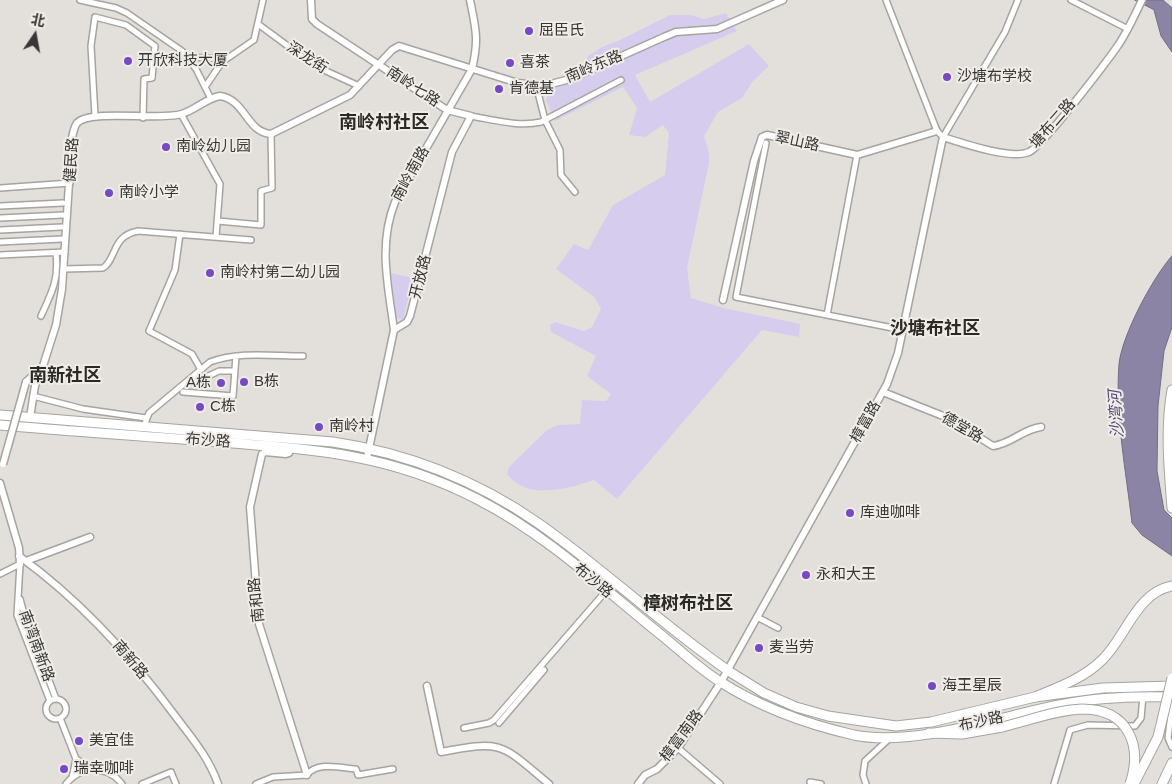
<!DOCTYPE html>
<meta charset="utf-8">
<style>
body{margin:0}
#map{position:relative;width:1172px;height:784px;overflow:hidden;background:#e3e0db;font-family:Helvetica,"Noto Sans SC",sans-serif}
canvas{display:block}
.north{position:absolute;left:10px;top:10px;width:50px;height:50px;-webkit-text-stroke:4px #f0ede8;paint-order:stroke;rotate:12deg;font-size:14px;font-weight:700;line-height:20px;text-align:center;color:#373634}
.north::after{content:'';display:block;margin:auto;width:18px;height:22px;background:#373634;clip-path:polygon(50% 0,100% 100%,50% 72%,0 100%)}
</style>
<div id="map">
<canvas width="1172" height="784"></canvas>
<div class="north">北</div>
</div>
<script>
const ctx = document.querySelector('canvas').getContext('2d');
ctx.lineJoin = 'round';
function paint(path, color) {
  ctx.fillStyle = color;
  ctx.fill(path, 'evenodd');
}
function stroke(path, color, width, dash) {
  ctx.strokeStyle = color;
  ctx.lineWidth = width;
  ctx.lineCap = dash ? 'butt' : 'round';
  ctx.setLineDash(dash || []);
  ctx.stroke(path);
}
function drawText(font, color, halo, rows, align = 'center') {
  ctx.font = font + ' Helvetica,"Noto Sans SC",sans-serif';
  ctx.lineWidth = 4;
  ctx.setLineDash([]);
  ctx.textBaseline = 'middle';
  ctx.strokeStyle = halo;
  ctx.fillStyle = color;
  for (const [text, x, y, turn = 0] of rows) {
    ctx.save();
    ctx.translate(x, y);
    ctx.rotate((+turn || 0) * Math.PI / 180);
    ctx.textAlign = isNaN(turn) ? turn : align;
    if (halo) ctx.strokeText(text, 0, 0);
    ctx.fillText(text, 0, 0);
    ctx.restore();
  }
}
paint(new Path2D(`
 M726,13L737,31L635,75L650,102L749,44L769,66L753,81L742,98L718,112L704,136L709,153V163L687,268L691,298L724,308L800,324L799,337L762,330L617,499L594,480C567,489 527,501 507,474L509,467L547,430L558,425L580,424L582,400L606,401L611,394L587,376L596,356L551,332L550,325L555,322L584,331L592,327L601,309L594,297L556,269L574,244L588,250L613,205L665,175L669,133L663,125L645,137L629,135L637,108L623,87L555,121L546,100L553,80L581,70L588,56L602,47L620,40L670,15H691L704,19Z
 M391,273L413,278L403,320L396,317Z`), '#d6cdee');
const water = new Path2D(`
 M1135,0H1163L1172,8V52L1161,36L1154,10Z
 M1172,256V327L1164,351L1158,406L1157,471L1164,510L1172,518V556L1142,535L1132,523C1126,471 1115,416 1119,364C1122,335 1153,277 1172,256Z`);
paint(water, '#8c84a4');
stroke(water, '#726d82', 1);
const minor = new Path2D(`
 M80,0L116,8L127,13L182,51L196,69L211,99
 M886,0L937,131L943,137L1005,32L1018,0
 M1071,0L1128,29
 M258,24L315,66L359,86
 M188,57L226,59
 M536,85L545,120L560,150L561,175L575,192
 M205,87L222,62L254,40L263,0
 M181,114L220,184L216,237
 M95,116L91,46L95,17L126,25L155,46L152,78L144,79L143,118
 M471,116C494,120 519,127 541,122L621,80
 M766,143L736,297L903,330
 M0,188L70,183
 M0,206L63,203
 M0,218L63,215
 M218,221L261,225V191L272,188L271,134
 M0,230L62,227
 M180,234L175,270L149,331L192,354L200,368
 M0,242L62,239
 M0,255L65,252
 M64,269L103,268C117,259 111,236 138,231L251,240
 M827,315L857,155
 M41,316C52,292 59,280 56,253
 M194,381L200,380L219,371H235
 M183,392L233,396L236,356
 M33,396L83,409L146,418
 M144,426L149,413L210,362C239,351 272,356 303,356
 M20,564L17,615L50,701
 M0,574L20,564
 M20,599L24,614L56,699
 M757,617L778,628
 M46 709a10 10 0 1 1 20 0a10 10 0 1 1-20 0Z
 M1172,705L1168,738L1172,747
 M60,718L76,759L72,778
 M499,723L544,670
 M464,728L489,723L494,720L606,591
 M678,748L720,784
 M76,759L93,769
 M810,782L821,784
 M66,784C81,765 107,765 122,784
 M142,784L171,772L176,784
 M256,784L273,777L307,775C317,761 341,768 356,769L358,775L393,769
 M866,784L863,775L865,761L890,738
 M1054,784L1070,730L1088,725L1135,726L1141,718L1143,696`);
const tertiary = new Path2D(`
 M311,0L312,19L317,24L447,110L471,116L452,152L410,316L407,322L394,330L367,458
 M723,300L754,161L762,137L767,135L857,155L937,131
 M394,330C388,285 378,245 395,202L472,69C479,39 476,30 470,0
 M26,382L43,366L56,325L62,289L72,138C73,133 74,127 77,123C90,109 158,121 182,114C195,110 207,98 220,96C246,100 246,132 271,134L350,95L392,50L399,46L518,83L536,85L551,84L570,79L664,37L676,32L717,29L783,0
 M883,392L948,418L993,446C1011,444 1023,429 1041,427
 M30,417L35,386L42,367
 M291,448L289,453L286,454L265,452L262,454L250,507L259,624L307,775
 M0,483L19,548L20,564
 M19,556C80,600 131,656 176,717C192,738 209,758 218,784
 M26,561L90,537
 M427,686L441,752C504,740 501,744 549,784
 M638,784L645,775L657,769L678,748L721,682L887,384L898,353L943,137C962,143 1011,160 1029,152C1042,147 1108,60 1119,44C1128,30 1135,15 1142,0`);
const primary = new Path2D(`
 M0,415L333,442C407,453 476,480 538,523C605,570 663,626 730,672L764,693L796,707L828,716L896,726L931,722L1035,697L1103,688L1172,686
 M0,425C69,431 139,436 208,441C308,449 386,452 477,499C546,534 605,590 665,638C683,653 700,669 719,681C761,708 806,724 854,735C914,747 999,717 1059,705C1097,697 1133,696 1172,697`);
const trunk = new Path2D(`
 M1172,390C1165,429 1169,469 1172,508
 M1035,697C1059,687 1084,678 1102,660C1126,637 1136,593 1172,586
 M929,733L962,734L1002,727
 M1162,784L1172,763`);
stroke(minor, '#a7a49f', 8);
stroke(tertiary, '#a7a49f', 9);
stroke(primary, '#a7a49f', 11);
stroke(trunk, '#a7a49f', 11);
stroke(minor, '#fff', 5);
stroke(tertiary, '#fff', 6);
stroke(primary, '#fff', 9);
stroke(trunk, '#fff', 9);
const tertiaryBridge = new Path2D(`
 M3,464L26,382`);
const trunkBridge = new Path2D(`
 M1002,727C1027,721 1056,710 1082,709C1128,709 1143,745 1130,784
 M1134,784L1158,737L1172,678`);
stroke(tertiaryBridge, '#a7a49f', 9, []);
stroke(trunkBridge, '#a7a49f', 11, []);
stroke(tertiaryBridge, '#fff', 6);
stroke(trunkBridge, '#fff', 9);
for (const [x, y, r, color] of [
 [529,31,5,"#7749c2"],
 [128,61,5,"#7749c2"],
 [510,63,5,"#7749c2"],
 [947,77,5,"#7749c2"],
 [499,89,5,"#7749c2"],
 [166,147,5,"#7749c2"],
 [109,193,5,"#7749c2"],
 [210,273,5,"#7749c2"],
 [244,382,5,"#7749c2"],
 [221,383,5,"#7749c2"],
 [200,407,5,"#7749c2"],
 [319,427,5,"#7749c2"],
 [850,513,5,"#7749c2"],
 [806,575,5,"#7749c2"],
 [759,648,5,"#7749c2"],
 [932,686,5,"#7749c2"],
 [79,741,5,"#7749c2"],
 [64,769,5,"#7749c2"]
]) {
  const dot = new Path2D();
  dot.arc(x, y, r, 0, 2 * Math.PI);
  ctx.fillStyle = color;
  ctx.fill(dot);
  stroke(dot, '#f0ede8', 2);
}
drawText('15px', '#373634', '#f0ede8', [
 ["屈臣氏",539,31],
 ["开欣科技大厦",138,61],
 ["喜茶",520,63],
 ["沙塘布学校",957,77],
 ["肯德基",509,89],
 ["南岭幼儿园",176,147],
 ["南岭小学",119,193],
 ["南岭村第二幼儿园",220,273],
 ["B栋",254,382],
 ["A栋",211,383,"right"],
 ["C栋",210,407],
 ["南岭村",329,427],
 ["库迪咖啡",860,513],
 ["永和大王",816,575],
 ["麦当劳",769,648],
 ["海王星辰",942,686],
 ["美宜佳",89,741],
 ["瑞幸咖啡",74,769]
], 'left');
drawText('15px', '#373634', '#f0ede8', [
 ["深龙街",307,58,33],
 ["南岭东路",594,67,-23],
 ["南岭七路",413,87,33],
 ["塘布二路",1053,124,-49],
 ["翠山路",797,142,12],
 ["健民路",72,160,-86],
 ["南岭南路",411,174,-61],
 ["开放路",421,277,-76],
 ["樟富路",866,422,-61],
 ["德堂路",962,428,30],
 ["布沙路",208,441,4],
 ["布沙路",593,581,39],
 ["南和路",257,600,-96],
 ["南湾南新路",36,646,70],
 ["南新路",130,660,50],
 ["布沙路",981,722,-12],
 ["樟富南路",682,736,-53]
]);
drawText('italic 16px', '#594a7b', '#f0ede8', [
 ["沙湾河",1117,414,-94]
]);
drawText('bold 18px', '#2b2925', '#f0ede8', [
 ["南岭村社区",384,123],
 ["沙塘布社区",935,329],
 ["南新社区",65,376],
 ["樟树布社区",688,604]
]);
</script>
